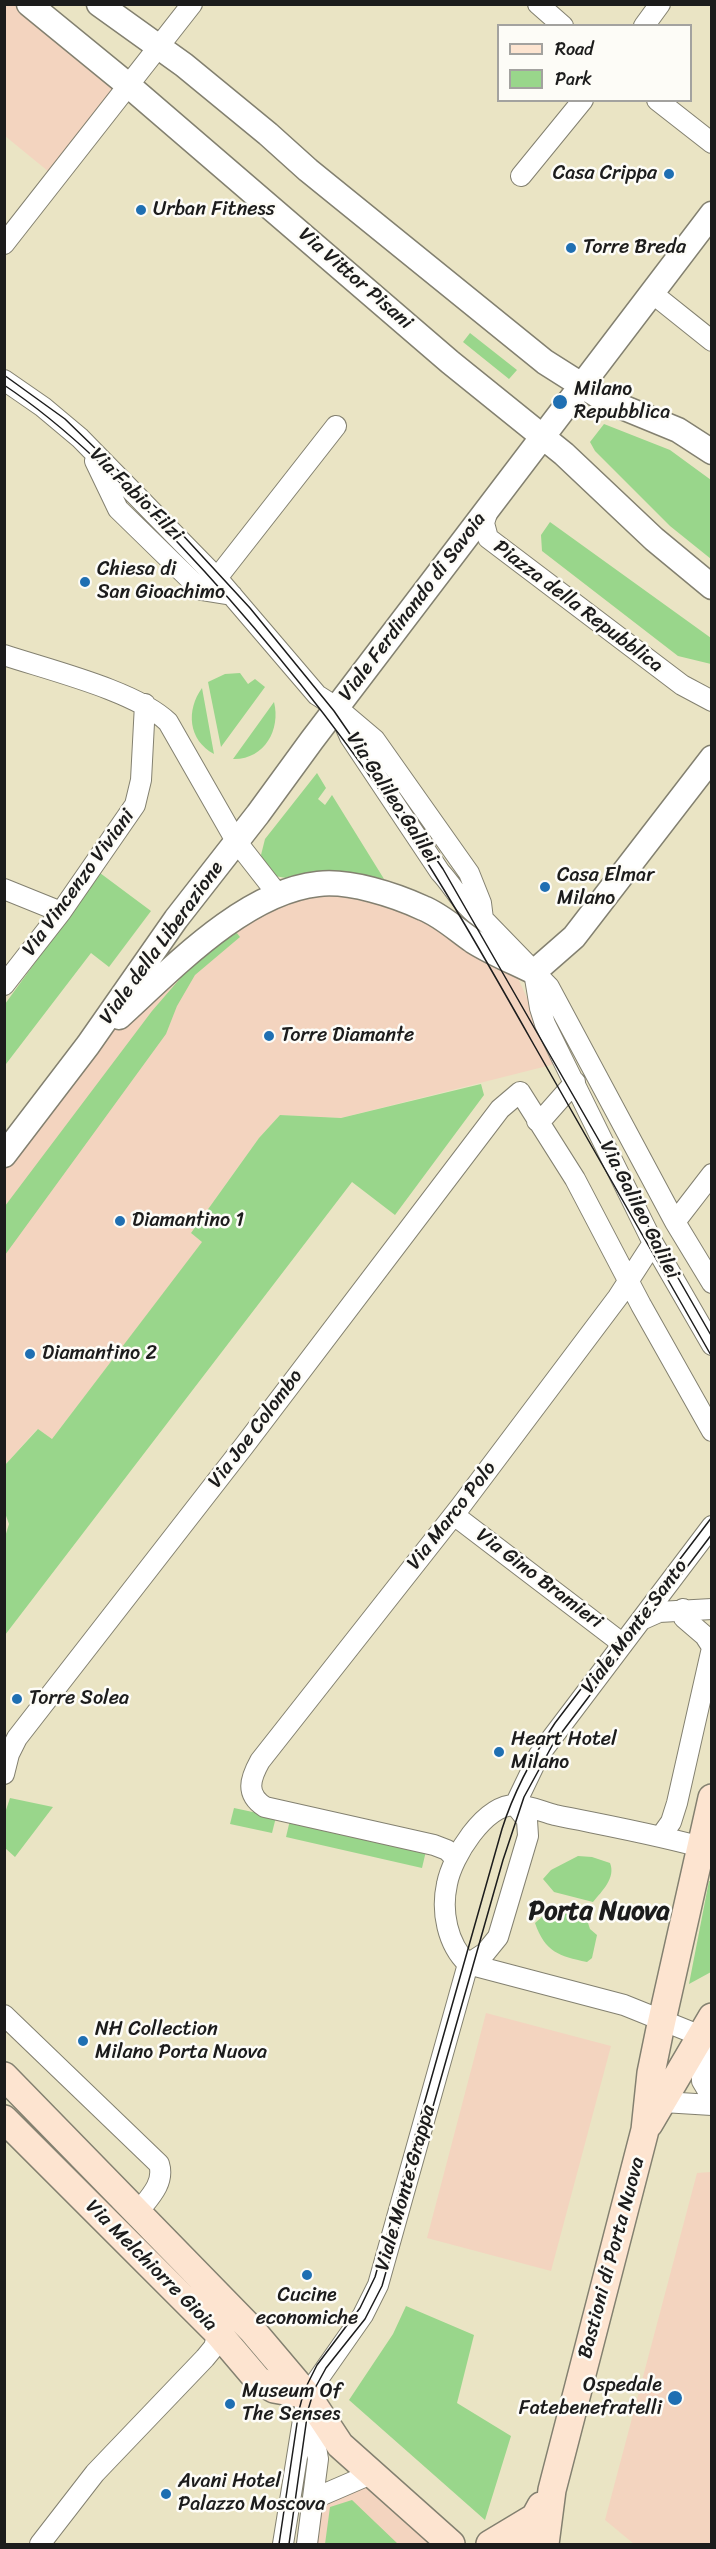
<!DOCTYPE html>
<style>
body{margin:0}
#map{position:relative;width:716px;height:2549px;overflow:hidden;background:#eae4c4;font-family:Sriracha,sans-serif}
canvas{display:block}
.frame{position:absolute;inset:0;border:6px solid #1c1c1c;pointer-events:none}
.legend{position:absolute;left:497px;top:24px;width:195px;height:78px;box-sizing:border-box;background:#fdfcf7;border:2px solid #a3a29f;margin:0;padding:8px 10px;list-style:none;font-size:18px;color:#1c1c1c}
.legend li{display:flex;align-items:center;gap:12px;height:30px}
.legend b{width:30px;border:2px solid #a3a29f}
</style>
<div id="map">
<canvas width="716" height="2549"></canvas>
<div class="frame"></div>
<ul class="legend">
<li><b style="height:8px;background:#fde4d0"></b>Road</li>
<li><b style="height:16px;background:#99d68b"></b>Park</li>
</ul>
</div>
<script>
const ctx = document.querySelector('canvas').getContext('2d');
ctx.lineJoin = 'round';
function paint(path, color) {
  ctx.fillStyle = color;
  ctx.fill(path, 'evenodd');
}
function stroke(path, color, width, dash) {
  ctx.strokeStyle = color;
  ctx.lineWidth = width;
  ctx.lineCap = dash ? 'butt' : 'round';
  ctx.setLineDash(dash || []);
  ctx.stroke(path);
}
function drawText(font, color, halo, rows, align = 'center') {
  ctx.font = font + ' Sriracha,sans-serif';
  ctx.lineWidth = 5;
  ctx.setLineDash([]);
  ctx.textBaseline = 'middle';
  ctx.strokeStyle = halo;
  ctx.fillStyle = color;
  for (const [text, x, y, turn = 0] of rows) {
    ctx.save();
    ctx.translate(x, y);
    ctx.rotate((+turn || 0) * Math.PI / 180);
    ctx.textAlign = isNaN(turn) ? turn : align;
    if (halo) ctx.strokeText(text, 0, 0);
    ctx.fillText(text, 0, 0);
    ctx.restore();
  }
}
paint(new Path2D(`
 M4,5H20L122,91L54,176L5,136Z
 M318,887L401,902L512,965L527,998L540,1017L563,1062L341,1118L280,1115L259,1138L191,1233L203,1242L52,1439L37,1429L5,1465L4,1162L101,1036L205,944Z
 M486,2013L611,2046L551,2271L427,2238Z
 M711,2172V2544H634L605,2520L697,2173Z
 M371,2476L448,2544H309L315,2500Z`), '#f3d4bf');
paint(new Path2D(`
 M470,333L517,370L509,379L463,342Z
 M604,424L670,450L711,480V559L670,526L595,451L590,442Z
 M550,522L711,638V664L678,656L542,551L541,535Z
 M240,673L248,684L255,679L265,687L221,747L208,682L225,674Z
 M202,688L214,754C188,740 186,710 202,688Z
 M274,702C281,730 264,760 233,759Z
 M317,773L326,788L318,799L325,805L332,795L384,879L354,873L321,871L286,878L275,876L265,869L261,855L265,839Z
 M100,873L151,911L109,967L91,953L6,1064L5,1069V1004Z
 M236,932L240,937L195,975L177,1006L166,1034L5,1255V1206L152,1011L190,967Z
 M481,1084L484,1095L395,1215L352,1182L5,1635L4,1540L9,1524L5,1513V1465L38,1429L52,1439L202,1242L191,1233L259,1138L280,1115L341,1118Z
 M10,1798L53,1807L15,1857L5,1848V1813Z
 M234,1808L276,1817L272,1833L230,1824Z
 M290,1820L426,1851L422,1868L286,1837Z
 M578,1856L592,1857L610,1863C616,1878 602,1891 593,1902L554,1892L543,1879L551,1870Z
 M709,1881H712L711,1972L689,1984Z
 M551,1909L587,1920L590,1929L597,1935L592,1958L587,1962C559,1956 545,1952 535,1923Z
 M406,2306L474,2335L457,2403L511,2436L485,2520L349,2400L393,2334Z
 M352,2500L398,2544H325L330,2507Z`), '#99d68b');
const minor = new Path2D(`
 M538,4L563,26
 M644,26L660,4
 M657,100L712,143
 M521,176L583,100
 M4,244L192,4
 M652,293L712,341
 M4,380L43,407L80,438L217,578L317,695L336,707L375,740L469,873L481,903L483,919
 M95,461L118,509L201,590L232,595
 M489,507L484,523L488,538L682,685L712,701
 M217,578L336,426
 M4,655C49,670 136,691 168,722L236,841L279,896
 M339,712L350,737L440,872C455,888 464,908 483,919L549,987L675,1222L712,1283
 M4,889L61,912
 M534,972L540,1008L545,1024L653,1243L712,1345
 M4,985L61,912L135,805L141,780L145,704
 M537,1121L545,1116L575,1082
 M675,1222L712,1174
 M454,1515L623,1644
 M683,1609L684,1618L705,1636L712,1647
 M641,1620L659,1612L712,1609
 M4,1774L9,1754L17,1738L244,1446L500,1109L520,1092L575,1179L641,1305L712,1431
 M515,1805L539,1755L712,1526
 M661,1836L671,1822L677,1803L712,1648
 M712,1850C660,1835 608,1826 555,1815C543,1812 528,1805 515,1805C484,1805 452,1857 447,1884C441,1911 447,1944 468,1964L624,2005L701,2036L712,2033
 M455,1858L447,1850L434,1845L265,1807C245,1794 250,1779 260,1761L460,1507L618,1297L653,1243
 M468,1964L485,1953L498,1937L528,1836L527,1820L515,1805
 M4,2015L159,2164C165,2183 149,2198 138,2212
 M701,2036L702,2081L712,2098
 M663,2102L712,2105
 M313,2499L371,2474
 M40,2544L95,2473L205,2358L214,2347L218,2333
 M283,2544L307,2395L363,2315L378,2285L468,1964
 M307,2544L318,2459L309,2406`);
const tertiary = new Path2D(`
 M29,4L128,85L450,362L564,454L654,539L712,587
 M99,4L184,65L268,134L308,170L545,362L605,400L678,430L712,452
 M119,1017C172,969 244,892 318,884C349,880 395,895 423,908C441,915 457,930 473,941C492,953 514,962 534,972L574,937L712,758
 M4,1155L88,1045L176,919L258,814L312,740L712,214`);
const secondary = new Path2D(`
 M4,2076L252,2330L307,2395L340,2445L451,2544
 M4,2119L218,2333L258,2380L274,2389L307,2395
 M649,2124L712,2017
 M490,2544L535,2517
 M526,2544L535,2517L541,2506
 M545,2544L552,2490L645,2130L651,2073L660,2029L712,1798`);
stroke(minor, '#838070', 22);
stroke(tertiary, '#838070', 27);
stroke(secondary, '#838070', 30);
stroke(minor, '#fff', 20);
stroke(tertiary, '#fff', 24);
stroke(secondary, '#fde4d0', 27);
stroke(new Path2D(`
 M4,375L65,419L167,518L250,608L334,711L443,869L712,1337
 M4,385C70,429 126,487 180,545C248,617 311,694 369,775C430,861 482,953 534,1045C593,1149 652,1253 712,1357
 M279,2544L299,2410L304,2391L317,2365L360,2308L375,2277L502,1829C514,1791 533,1756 555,1723L712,1517
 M289,2544L308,2410L314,2390L326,2368L365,2319L382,2286L503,1860L524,1797L553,1744L712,1534`), '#1c1c1c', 1.5);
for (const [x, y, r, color] of [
 [669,174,6,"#1f6fb2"],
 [141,210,6,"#1f6fb2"],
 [571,248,6,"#1f6fb2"],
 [560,402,8,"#1f6fb2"],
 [85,582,6,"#1f6fb2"],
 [545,887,6,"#1f6fb2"],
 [269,1036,6,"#1f6fb2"],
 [120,1221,6,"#1f6fb2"],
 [30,1354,6,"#1f6fb2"],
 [17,1699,6,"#1f6fb2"],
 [499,1752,6,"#1f6fb2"],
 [83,2041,6,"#1f6fb2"],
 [307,2275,6,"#1f6fb2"],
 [675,2398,8,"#1f6fb2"],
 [230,2404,6,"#1f6fb2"],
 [166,2494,6,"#1f6fb2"]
]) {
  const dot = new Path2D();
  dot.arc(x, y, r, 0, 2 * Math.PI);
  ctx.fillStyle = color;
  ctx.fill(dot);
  stroke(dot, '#fdfcf7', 2);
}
drawText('20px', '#1c1c1c', '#fdfcf7', [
 ["Casa Crippa",657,174,"right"],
 ["Urban Fitness",153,210],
 ["Torre Breda",583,248],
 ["Milano",574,390],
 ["Repubblica",574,413],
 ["Chiesa di",97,570],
 ["San Gioachimo",97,593],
 ["Casa Elmar",557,876],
 ["Milano",557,899],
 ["Torre Diamante",281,1036],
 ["Diamantino 1",132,1221],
 ["Diamantino 2",42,1354],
 ["Torre Solea",29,1699],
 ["Heart Hotel",511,1740],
 ["Milano",511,1763],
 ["NH Collection",95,2030],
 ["Milano Porta Nuova",95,2053],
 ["Cucine",307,2296,"center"],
 ["economiche",307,2319,"center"],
 ["Ospedale",662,2386,"right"],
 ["Fatebenefratelli",662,2409,"right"],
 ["Museum Of",242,2392],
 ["The Senses",242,2415],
 ["Avani Hotel",178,2482],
 ["Palazzo Moscova",178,2505]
], 'left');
drawText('20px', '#1c1c1c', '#fdfcf7', [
 ["Via Vittor Pisani",355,279,41],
 ["Via Fabio Filzi",136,495,45],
 ["Viale Ferdinando di Savoia",413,607,-53],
 ["Piazza della Repubblica",578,607,37],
 ["Via Galileo Galilei",392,798,57],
 ["Via Vincenzo Viviani",79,883,-54],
 ["Viale della Liberazione",162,943,-54],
 ["Via Galileo Galilei",639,1210,63],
 ["Via Joe Colombo",256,1429,-53],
 ["Via Marco Polo",452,1516,-52],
 ["Via Gino Bramieri",539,1579,37],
 ["Viale Monte Santo",635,1627,-53],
 ["Viale Monte Grappa",406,2188,-74],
 ["Bastioni di Porta Nuova",612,2258,-75],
 ["Via Melchiorre Gioia",151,2266,45]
]);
drawText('bold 26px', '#1c1c1c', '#fdfcf7', [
 ["Porta Nuova",599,1912]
]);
</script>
